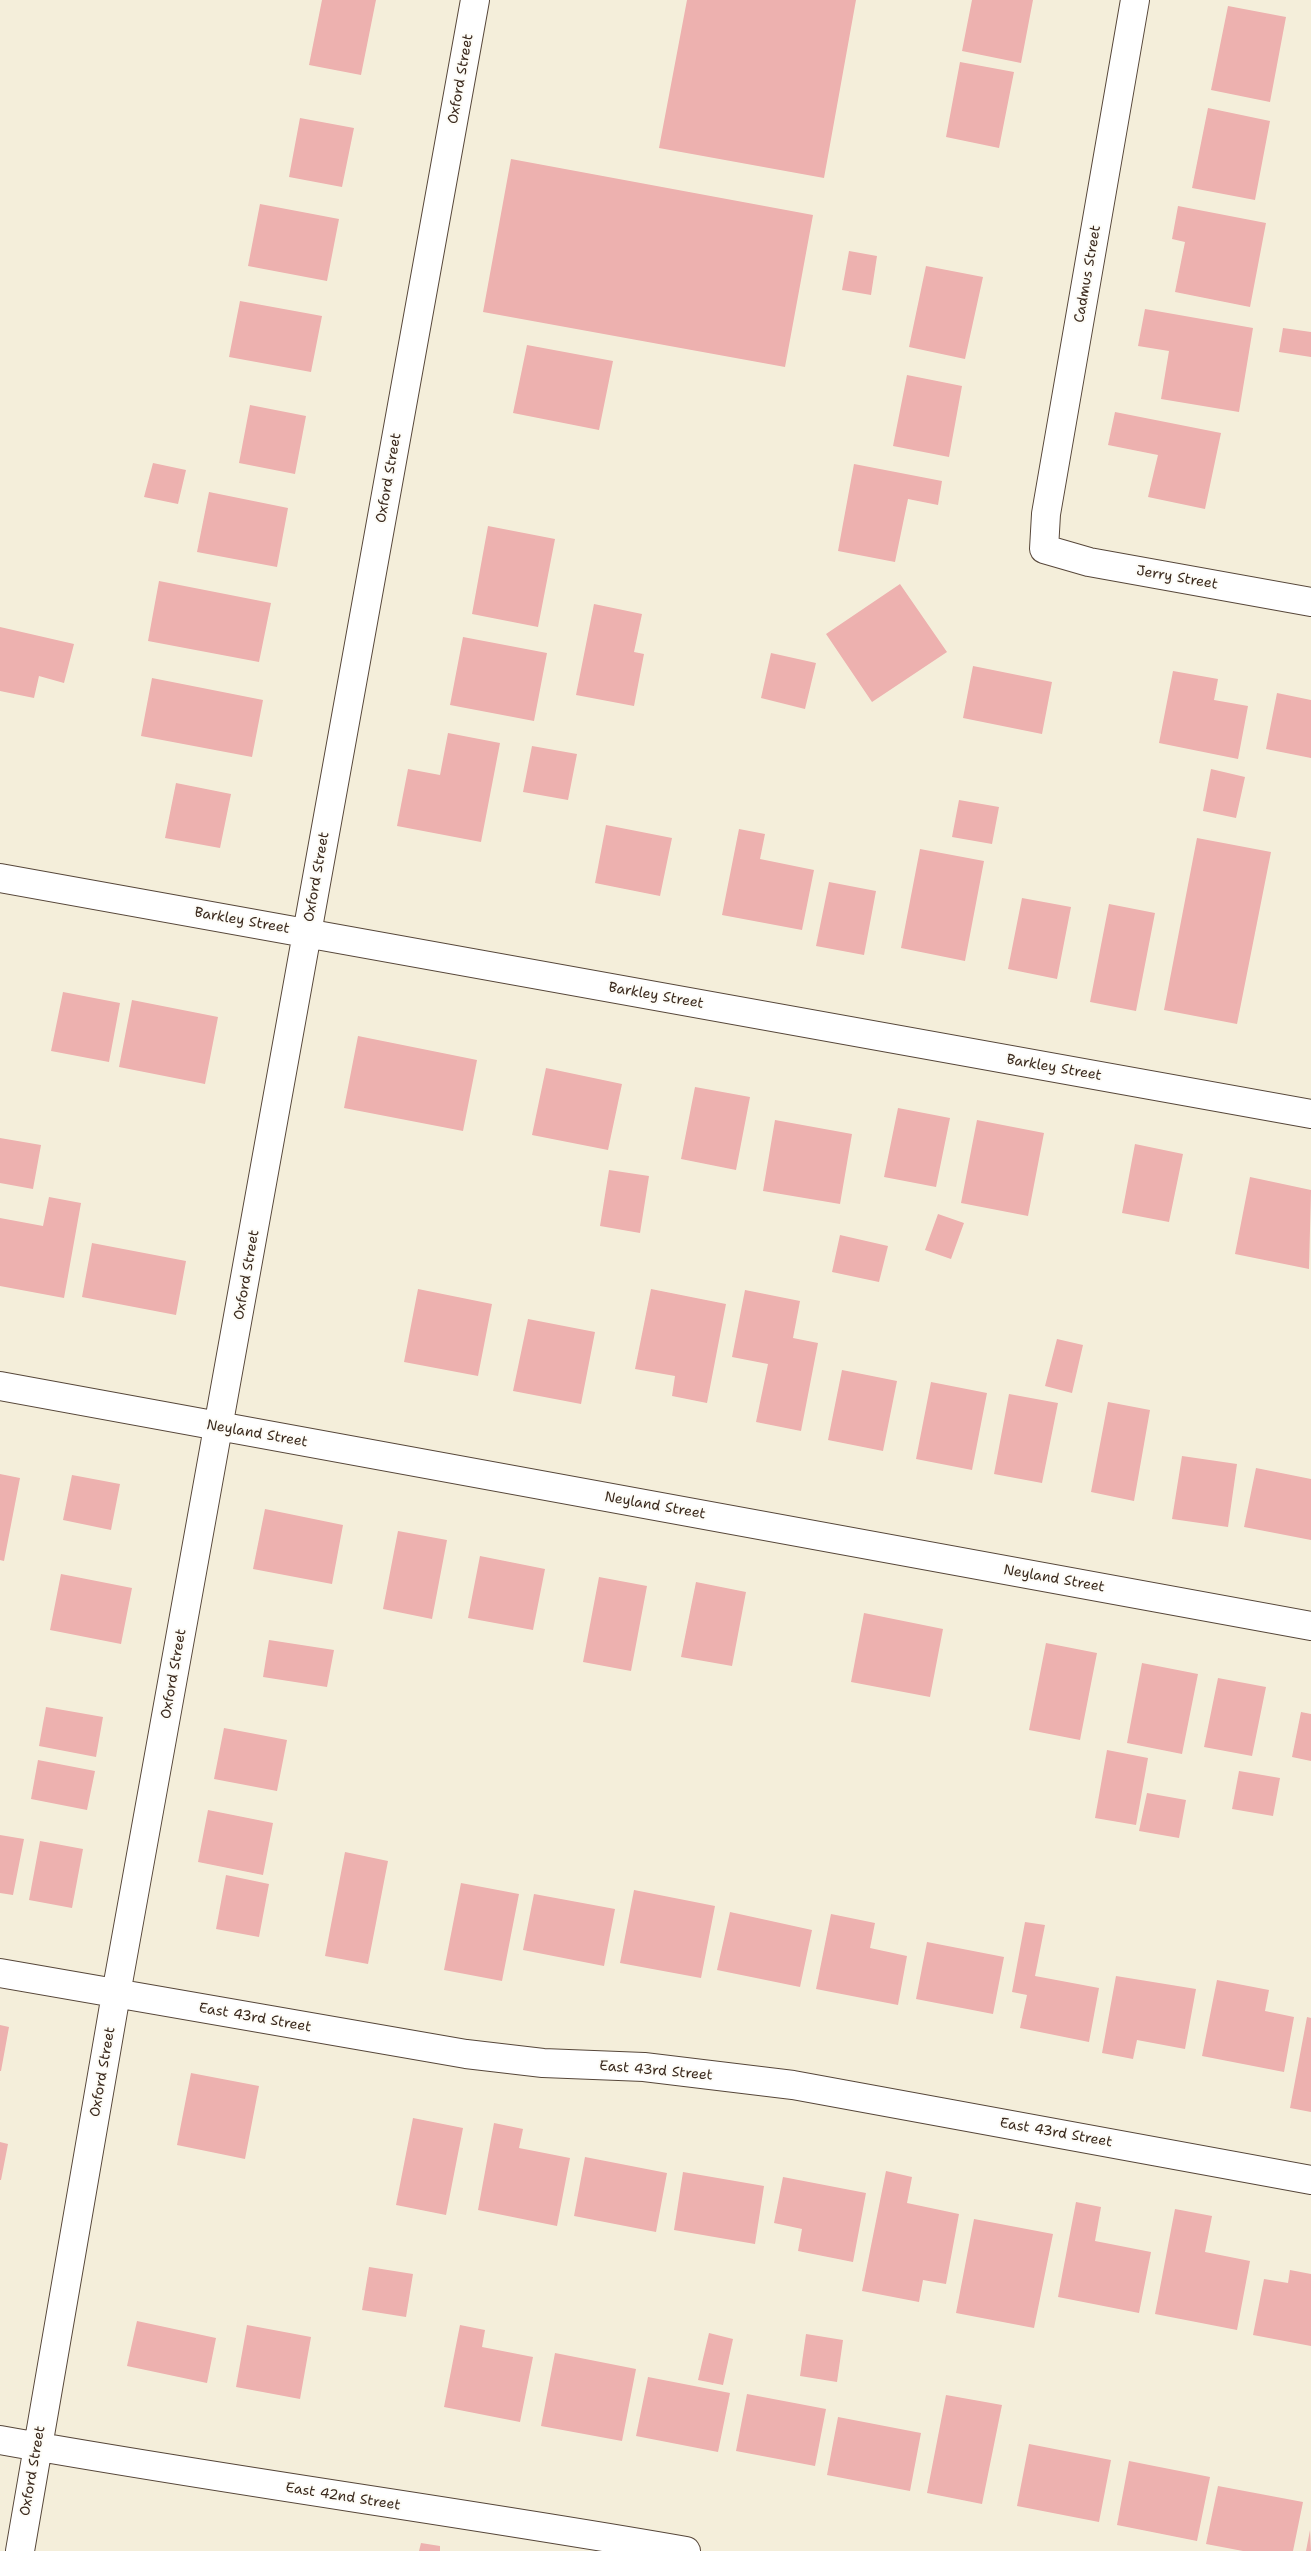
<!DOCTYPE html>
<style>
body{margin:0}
canvas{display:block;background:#f4eeda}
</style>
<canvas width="1311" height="2551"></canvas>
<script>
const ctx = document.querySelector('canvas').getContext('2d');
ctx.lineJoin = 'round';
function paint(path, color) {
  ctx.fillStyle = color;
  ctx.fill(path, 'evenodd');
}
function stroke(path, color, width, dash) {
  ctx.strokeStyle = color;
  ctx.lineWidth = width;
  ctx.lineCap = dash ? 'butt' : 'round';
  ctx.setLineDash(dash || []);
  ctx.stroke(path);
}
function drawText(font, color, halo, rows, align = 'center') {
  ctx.font = font + ' "Shantell Sans",sans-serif';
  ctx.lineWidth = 4;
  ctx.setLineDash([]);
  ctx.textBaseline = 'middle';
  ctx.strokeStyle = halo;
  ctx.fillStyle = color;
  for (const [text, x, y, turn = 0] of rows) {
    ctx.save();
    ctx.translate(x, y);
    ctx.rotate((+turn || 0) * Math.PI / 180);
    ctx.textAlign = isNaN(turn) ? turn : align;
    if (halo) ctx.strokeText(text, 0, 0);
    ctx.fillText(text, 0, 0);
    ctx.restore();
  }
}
paint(new Path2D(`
 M322,0H376L361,75L309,65Z
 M687,0H856L824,178L659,148Z
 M972,0H1033L1021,63L962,51Z
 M1228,6L1286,17L1270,102L1211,90Z
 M960,62L1014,72L999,148L946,137Z
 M1208,108L1270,121L1255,200L1192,188Z
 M300,118L354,128L342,187L289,177Z
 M511,159L813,215L785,367L483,312Z
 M260,204L339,219L327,281L248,266Z
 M1178,206L1266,223L1250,307L1175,292L1185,242L1172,239Z
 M849,251L877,256L871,295L842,290Z
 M926,266L983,277L965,359L909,347Z
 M240,301L322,316L311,372L229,357Z
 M1145,309L1253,328L1239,412L1161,399L1169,351L1138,346Z
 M1283,328L1311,332V357L1279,352Z
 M527,345L613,361L599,430L513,413Z
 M907,375L962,386L949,457L893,446Z
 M250,405L306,416L295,474L239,463Z
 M1115,412L1221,433L1205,509L1148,497L1158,455L1108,445Z
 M153,463L186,470L178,504L144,497Z
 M854,464L942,481L938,505L908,499L895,562L838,551Z
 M209,492L288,508L277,567L197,552Z
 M488,526L555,539L538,627L472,614Z
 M159,581L271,603L259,662L148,641Z
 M900,584L947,652L872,702L826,634Z
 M594,604L642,614L634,652L644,654L634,706L576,695Z
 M0,627L74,644L64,683L39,676L34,698L0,691Z
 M463,637L547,653L534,721L450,705Z
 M771,653L816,663L805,709L761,698Z
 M973,666L1052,682L1042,734L963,718Z
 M1173,671L1218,679L1214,700L1248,706L1238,759L1159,743Z
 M152,678L263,700L252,757L141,736Z
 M1277,693L1311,700V758L1266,749Z
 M448,733L500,743L481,842L397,826L408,769L440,775Z
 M532,746L577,754L568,800L523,792Z
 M1211,769L1245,777L1236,818L1203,811Z
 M176,783L231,794L220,848L165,838Z
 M959,800L999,807L992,844L952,837Z
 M606,825L672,838L660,896L595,883Z
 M739,829L765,834L760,859L814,870L802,930L722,915Z
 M1197,838L1271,852L1237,1024L1164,1010Z
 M920,849L984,861L965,961L901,948Z
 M829,882L876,891L864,955L816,946Z
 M1022,898L1071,907L1057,979L1008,969Z
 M1109,904L1155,913L1136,1011L1090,1002Z
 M63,992L120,1003L109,1062L51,1051Z
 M132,1000L218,1017L205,1084L119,1067Z
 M358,1036L477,1060L463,1131L344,1108Z
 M546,1068L622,1084L608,1150L532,1135Z
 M695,1087L750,1097L736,1170L681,1159Z
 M898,1108L950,1118L936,1187L884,1177Z
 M775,1120L852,1134L840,1204L763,1191Z
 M977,1120L1044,1133L1028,1216L961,1203Z
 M0,1138L41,1145L33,1189L0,1183Z
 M1135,1144L1183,1154L1169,1222L1122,1213Z
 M609,1170L649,1176L640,1233L600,1226Z
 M1250,1177L1311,1190L1309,1269L1235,1254Z
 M49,1197L81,1203L64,1298L0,1286V1218L43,1226Z
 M938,1214L964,1223L951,1259L925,1250Z
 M840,1235L888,1246L879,1282L832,1272Z
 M92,1243L186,1261L176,1315L82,1297Z
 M418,1289L492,1304L478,1376L404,1362Z
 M651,1289L726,1304L707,1403L672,1396L675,1376L635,1369Z
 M745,1290L800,1301L793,1338L818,1343L801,1431L756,1422L768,1364L732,1357Z
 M528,1319L595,1332L581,1404L513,1391Z
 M1057,1339L1083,1345L1072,1393L1045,1386Z
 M842,1370L897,1381L883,1451L828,1440Z
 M931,1382L987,1393L972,1470L916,1459Z
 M1009,1394L1058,1403L1042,1483L994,1474Z
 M1108,1402L1150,1410L1134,1501L1091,1492Z
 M1182,1456L1237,1464L1228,1527L1172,1519Z
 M1256,1468L1311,1479V1540L1244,1527Z
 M0,1474L20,1478L4,1561L0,1560Z
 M72,1475L120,1484L111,1530L63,1520Z
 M265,1509L343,1525L332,1584L253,1569Z
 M398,1531L447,1540L432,1619L383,1609Z
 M480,1556L545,1569L533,1630L468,1618Z
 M61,1574L132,1588L121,1644L50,1630Z
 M599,1577L647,1586L631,1671L583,1662Z
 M696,1582L746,1592L732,1666L681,1657Z
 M864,1613L943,1629L930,1697L851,1682Z
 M269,1640L334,1650L327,1687L263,1677Z
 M1046,1643L1097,1653L1080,1740L1029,1730Z
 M1142,1663L1198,1674L1182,1754L1127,1743Z
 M1218,1678L1266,1687L1252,1756L1204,1747Z
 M46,1707L103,1717L96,1757L39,1746Z
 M1301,1712L1311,1714V1761L1292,1757Z
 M224,1728L287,1740L277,1791L214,1779Z
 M1107,1750L1148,1758L1136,1825L1095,1818Z
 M38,1760L95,1771L87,1810L31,1799Z
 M1239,1771L1280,1778L1273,1816L1232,1809Z
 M1147,1793L1186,1800L1179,1838L1139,1831Z
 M208,1810L273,1823L263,1875L198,1862Z
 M0,1835L24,1839L13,1895L0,1893Z
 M40,1841L83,1849L72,1908L29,1900Z
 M345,1852L388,1861L368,1964L325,1956Z
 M226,1875L269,1884L259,1937L216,1929Z
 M461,1883L519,1894L502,1981L444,1970Z
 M634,1890L715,1906L701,1978L620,1963Z
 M534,1894L615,1909L604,1966L523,1950Z
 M730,1912L812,1930L800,1987L717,1970Z
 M831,1914L875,1923L870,1948L907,1956L898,2005L816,1989Z
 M1025,1922L1045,1925L1035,1976L1099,1988L1089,2042L1020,2028L1027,1995L1012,1992Z
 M927,1942L1004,1957L993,2014L916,1999Z
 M1116,1976L1196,1989L1185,2049L1137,2040L1133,2059L1102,2053Z
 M1217,1980L1269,1990L1265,2011L1294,2017L1284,2072L1202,2056Z
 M1307,2017L1311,2018V2112L1290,2108Z
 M0,2025L9,2027L1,2071H0Z
 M191,2073L259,2086L245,2159L177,2145Z
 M413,2118L463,2128L446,2215L396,2205Z
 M494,2123L523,2129L519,2148L570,2158L557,2226L478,2210Z
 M0,2142L8,2144L1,2180H0Z
 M585,2157L667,2173L656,2232L574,2216Z
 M886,2171L912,2177L907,2203L959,2214L946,2284L923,2280L919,2302L862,2291Z
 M683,2172L764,2186L755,2244L674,2230Z
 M783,2177L866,2193L853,2262L798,2251L802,2229L774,2223Z
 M1076,2202L1101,2207L1095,2241L1151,2252L1139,2313L1058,2297Z
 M1175,2209L1212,2216L1205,2252L1250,2261L1237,2330L1155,2314Z
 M974,2219L1053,2234L1034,2328L956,2313Z
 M369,2267L413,2274L406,2317L362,2310Z
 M1290,2270L1311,2274V2346L1253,2335L1264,2279L1288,2283Z
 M137,2321L216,2338L207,2383L127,2366Z
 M247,2325L311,2337L300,2399L236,2387Z
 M460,2325L485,2330L482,2347L533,2357L520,2422L444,2407Z
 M709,2333L733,2339L723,2385L698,2380Z
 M806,2334L843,2340L837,2382L800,2376Z
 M555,2353L636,2369L622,2441L541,2426Z
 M648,2377L730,2393L718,2452L636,2436Z
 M747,2394L826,2409L815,2466L736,2451Z
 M946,2395L1002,2405L982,2504L927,2493Z
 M838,2417L921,2433L910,2491L827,2475Z
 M1029,2444L1111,2460L1099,2522L1017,2506Z
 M1129,2461L1210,2477L1197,2541L1117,2525Z
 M1218,2486L1303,2502L1293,2551H1243L1206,2544Z
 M1310,2530L1311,2551H1306Z
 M421,2543L440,2546V2551H419Z`), '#edb1af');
const minor = new Path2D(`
 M1135,0L1046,514L1044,549L1089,562L1311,602
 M0,878L1311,1114
 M0,1386L1311,1626
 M0,1973L466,2054L543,2063L644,2067L793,2085L1311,2180
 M0,2440C228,2481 458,2511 686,2551
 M20,2551L116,1994L475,0`);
stroke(minor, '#57473a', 30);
stroke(minor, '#fff', 28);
drawText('14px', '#3b2a1e', '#fdfcf7', [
 ["Oxford Street",461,79,-80],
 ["Cadmus Street",1088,274,-80],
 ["Oxford Street",389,478,-80],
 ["Jerry Street",1177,578,10],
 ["Oxford Street",317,877,-80],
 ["Barkley Street",242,921,10],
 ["Barkley Street",656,996,10],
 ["Barkley Street",1054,1068,10],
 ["Oxford Street",247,1275,-80],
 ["Neyland Street",257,1434,10],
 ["Neyland Street",655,1506,10],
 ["Neyland Street",1054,1579,10],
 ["Oxford Street",174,1674,-80],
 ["East 43rd Street",255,2018,10],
 ["East 43rd Street",656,2071,5],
 ["Oxford Street",103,2072,-80],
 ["East 43rd Street",1056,2133,10],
 ["Oxford Street",33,2471,-80],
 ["East 42nd Street",343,2497,9]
]);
</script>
